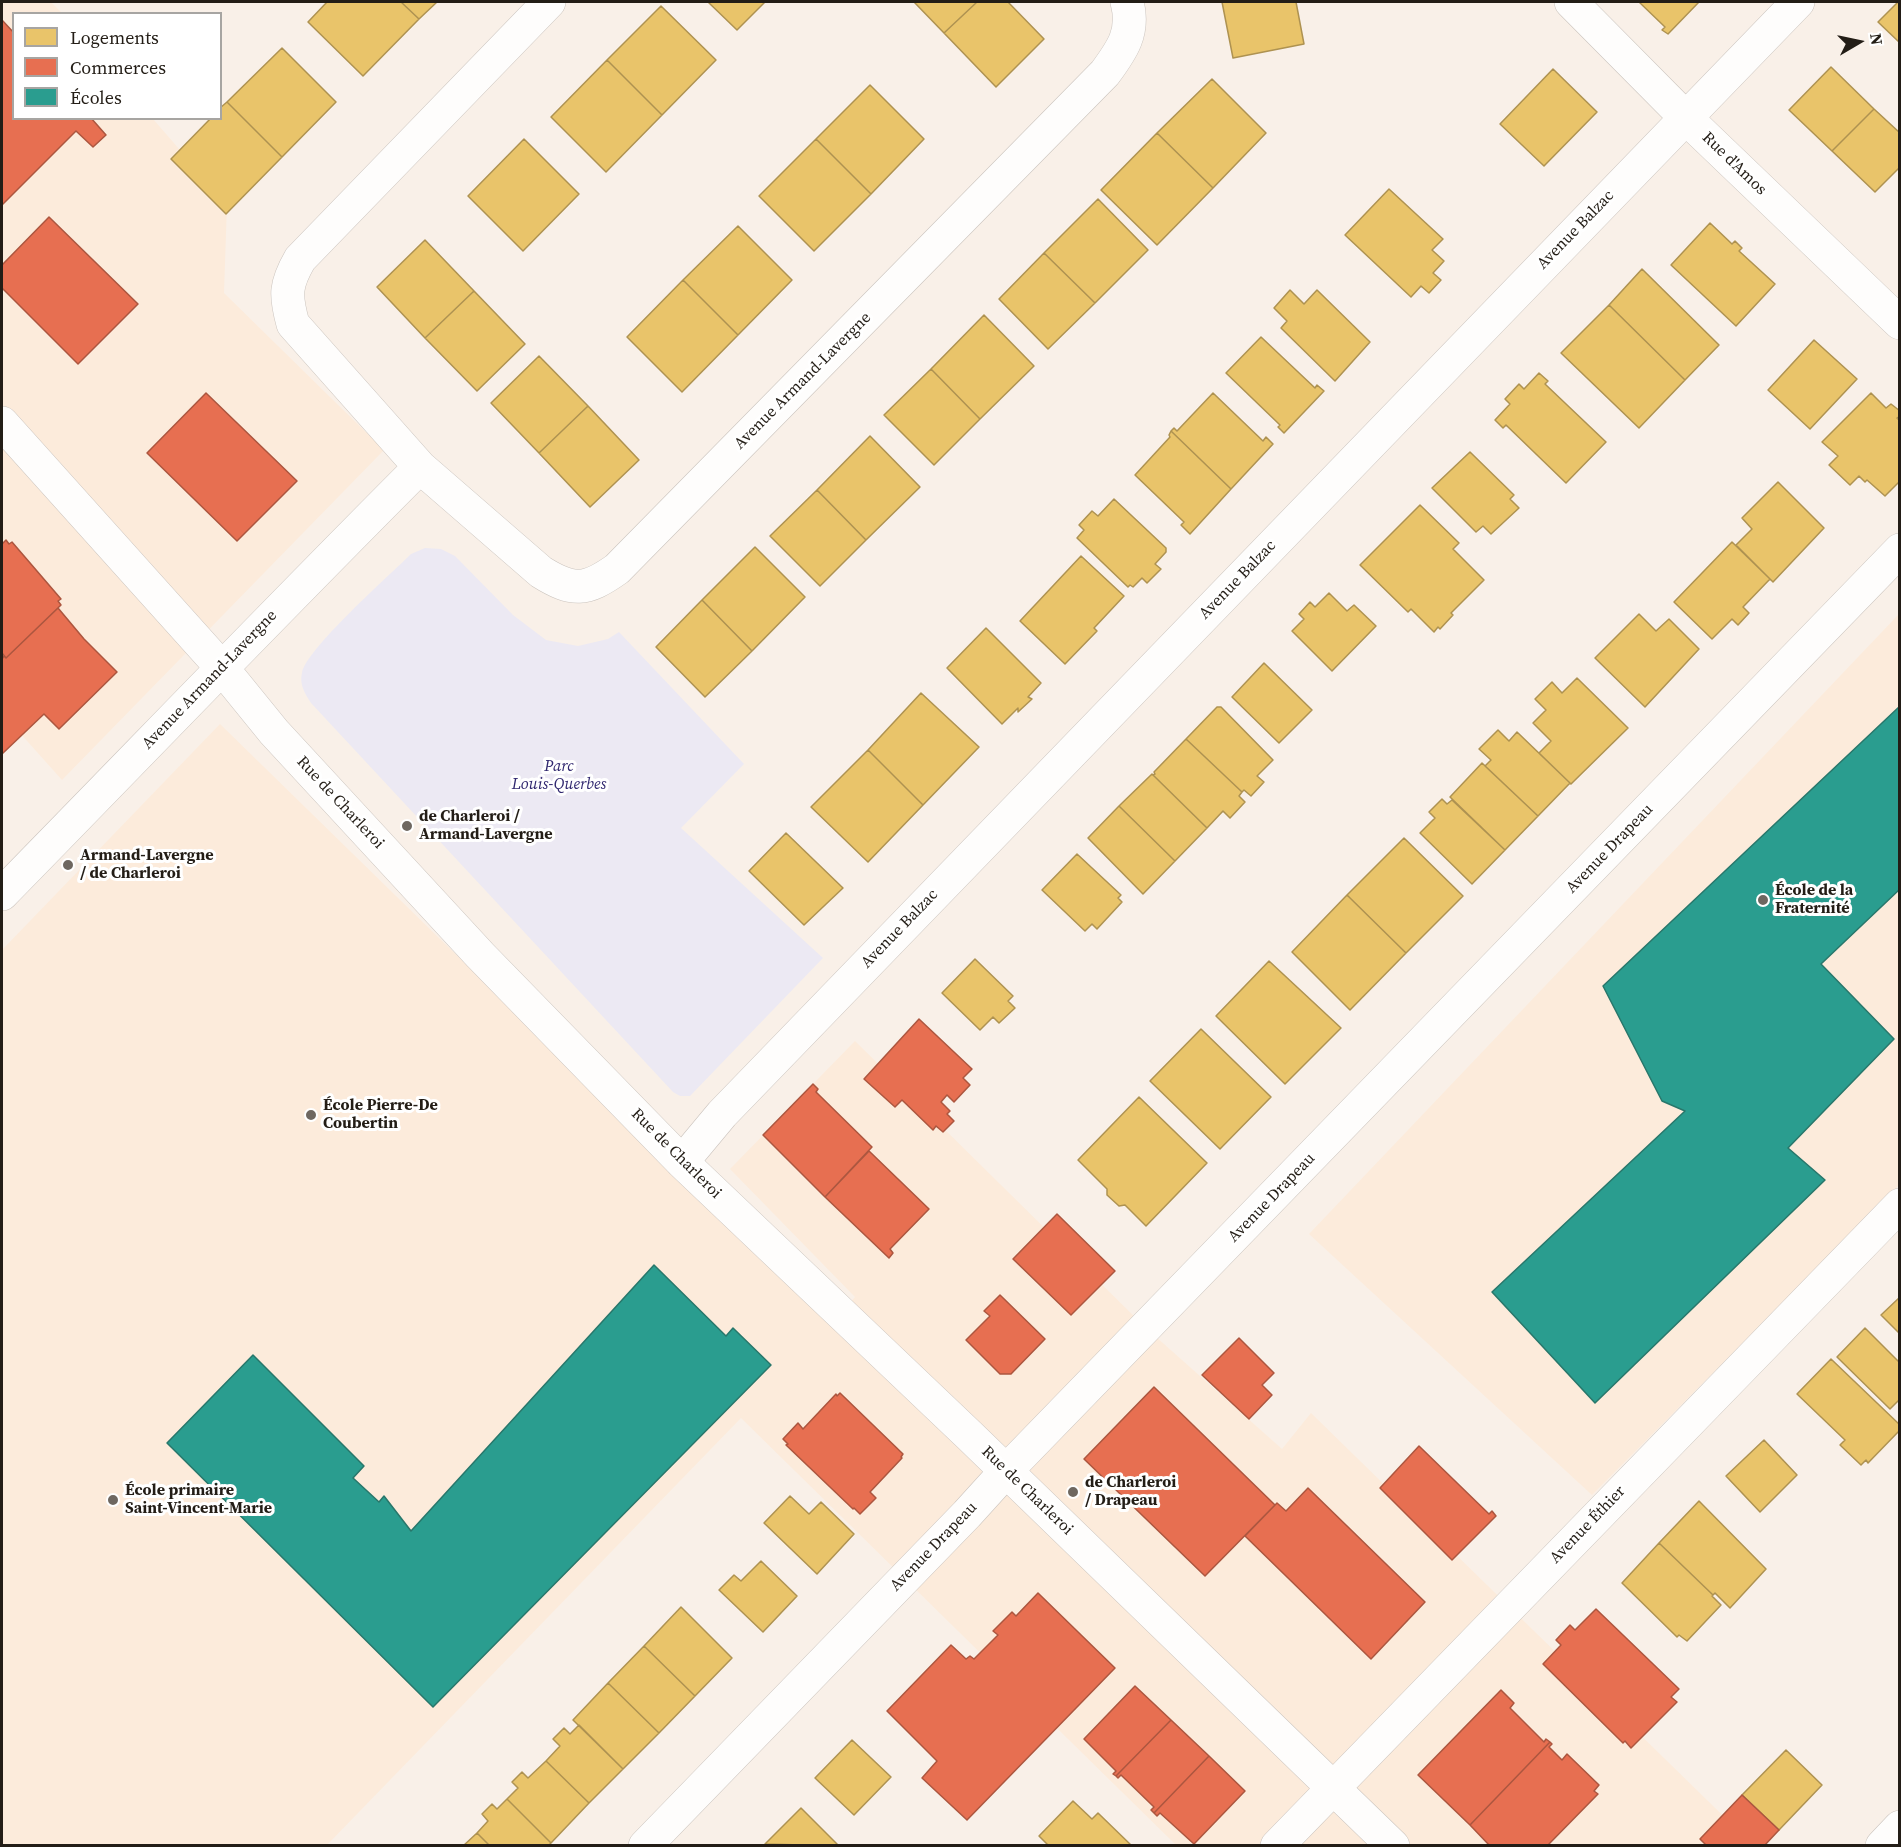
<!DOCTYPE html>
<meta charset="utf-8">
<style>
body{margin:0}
#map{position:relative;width:1901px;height:1847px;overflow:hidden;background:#f9f0e8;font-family:"Source Serif 4",serif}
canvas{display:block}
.frame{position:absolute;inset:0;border:3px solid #231d16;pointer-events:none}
.legend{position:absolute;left:12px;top:12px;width:210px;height:108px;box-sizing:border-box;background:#fff;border:2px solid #a7a5a2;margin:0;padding:8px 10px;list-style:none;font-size:18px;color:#231d16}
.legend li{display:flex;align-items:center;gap:12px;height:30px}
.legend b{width:30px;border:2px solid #a7a5a2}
.north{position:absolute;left:1829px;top:12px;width:60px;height:60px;-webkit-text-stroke:4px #fff;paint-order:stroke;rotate:81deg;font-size:16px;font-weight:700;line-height:24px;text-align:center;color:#231d16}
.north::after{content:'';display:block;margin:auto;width:21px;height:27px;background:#231d16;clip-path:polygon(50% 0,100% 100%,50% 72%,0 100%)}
</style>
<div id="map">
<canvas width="1901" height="1847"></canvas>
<div class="frame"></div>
<ul class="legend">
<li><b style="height:16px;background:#e9c46a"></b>Logements</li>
<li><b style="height:16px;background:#e76f51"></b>Commerces</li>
<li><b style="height:16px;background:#2a9d8f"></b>Écoles</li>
</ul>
<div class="north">N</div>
</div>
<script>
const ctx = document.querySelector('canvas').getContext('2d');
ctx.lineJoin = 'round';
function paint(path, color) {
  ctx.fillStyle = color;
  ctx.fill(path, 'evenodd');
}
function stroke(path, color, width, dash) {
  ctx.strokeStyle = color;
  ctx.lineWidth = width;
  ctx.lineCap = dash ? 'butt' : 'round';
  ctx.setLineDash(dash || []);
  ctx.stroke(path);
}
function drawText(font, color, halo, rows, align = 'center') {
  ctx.font = font + ' "Source Serif 4",serif';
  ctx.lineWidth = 6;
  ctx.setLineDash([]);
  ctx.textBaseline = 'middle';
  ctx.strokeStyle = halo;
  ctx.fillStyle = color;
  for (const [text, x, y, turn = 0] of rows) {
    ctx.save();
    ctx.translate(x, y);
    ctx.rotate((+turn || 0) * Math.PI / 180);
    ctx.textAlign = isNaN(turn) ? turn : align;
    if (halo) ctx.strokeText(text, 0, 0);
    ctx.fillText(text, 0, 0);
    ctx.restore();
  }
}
paint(new Path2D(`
 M2,2H51L62,13L14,14V118L153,119L227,204L224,293L384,450L62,780L2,713Z
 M1899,614V1185L1592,1495L1309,1234Z
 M220,724L833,1323L855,1297L730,1169L855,1041L1146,1328L1282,1449L1311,1413L1753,1845H1176L741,1418L327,1845H2V950Z`), '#fcebdb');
paint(new Path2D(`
 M425,548L441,549L455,556L513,615L546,640L578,646L608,639L619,632L744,764L681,828L823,958L690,1096H680L673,1092L311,703C305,694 299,684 302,673C306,649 390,575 411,554Z`), '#ece9f3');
const homes = new Path2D(`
 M327,2H401L419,19L363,76L308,22Z
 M401,2H437L419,19Z
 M708,2H765L737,30Z
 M914,2H977L944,33Z
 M977,2H1008L1044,39L996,87L944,33Z
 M1222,2H1296L1304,44L1233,58Z
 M1639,2H1699L1668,34L1662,30L1665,27Z
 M1898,2H1900V43L1878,22Z
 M661,6L716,60L662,115L607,60Z
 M282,48L336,102L282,157L227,102Z
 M607,60L662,115L606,172L551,117Z
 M1831,67L1874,109L1832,151L1789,110Z
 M1553,69L1597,112L1544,166L1500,124Z
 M1212,79L1266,133L1213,188L1157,133Z
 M870,85L924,139L871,194L816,139Z
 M227,102L282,157L226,214L171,159L211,118H220V108Z
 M1874,109L1900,133V167L1875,192L1832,151Z
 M1157,133L1213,188L1157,245L1101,190Z
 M524,139L579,194L523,251L468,196Z
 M816,139L871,194L814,251L759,196Z
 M1389,189L1443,239L1432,250L1444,261L1433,273L1441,280L1429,293L1421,286L1411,297L1345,235Z
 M1098,199L1148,250L1095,303L1044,253Z
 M1710,223L1732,244L1735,241L1742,248L1739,251L1775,284L1736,326L1671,265Z
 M738,226L792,280L738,335L683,280Z
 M425,240L474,291L425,338L377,287Z
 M1044,253L1095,303L1048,349L999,299Z
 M1642,269L1719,345L1685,380L1609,305Z
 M683,280L738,335L682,392L627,337Z
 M1290,290L1304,304L1317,290L1370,342L1335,381L1281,328L1287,321L1274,308Z
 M474,291L525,344L477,391L425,338Z
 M1609,305L1685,380L1639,428L1561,353Z
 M984,315L1034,366L980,419L931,369Z
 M1261,337L1315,388L1317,385L1324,391L1284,433L1278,427L1280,425L1226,373Z
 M1814,340L1857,379L1810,429L1768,390Z
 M539,356L588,406L539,453L491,403Z
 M931,369L980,419L934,465L884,415Z
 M1539,373L1548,381L1545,384L1606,442L1566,483L1506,425L1503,428L1495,420L1510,404L1505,399L1519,384L1524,389Z
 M1213,393L1263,441L1266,437L1273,444L1231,489L1171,431L1174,428L1177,431Z
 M1871,393L1886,408L1891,404L1900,411V416L1897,418L1900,421V481L1885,496L1867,480L1865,482L1859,476L1850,485L1829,465L1838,456L1822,442Z
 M588,406L639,460L590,507L539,453Z
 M1171,431L1231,489L1190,534L1181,525L1184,522L1135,475L1170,437L1169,435Z
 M870,436L920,487L866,540L817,490Z
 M1470,452L1514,495L1510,499L1519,508L1491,534L1483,526L1476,532L1432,488Z
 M1778,482L1824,528L1773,582L1736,545L1752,529L1742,518Z
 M817,490L866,540L820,586L770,536Z
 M1114,499L1166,548V552L1155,564L1161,569L1147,583L1142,578L1133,587L1130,585L1128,587L1077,538L1084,530L1079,525L1092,511L1098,516Z
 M1420,505L1459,543L1453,549L1484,580L1451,613L1453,615L1440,629L1438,627L1434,632L1411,609L1408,612L1360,565Z
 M1732,542L1770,579L1743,607L1749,613L1738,625L1732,619L1712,639L1674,602Z
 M755,547L805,597L752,651L702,600Z
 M1081,556L1124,596L1094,628L1097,631L1065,664L1020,621Z
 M1329,593L1347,611L1354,605L1376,626L1332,671L1292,631L1304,619L1299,614L1310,602L1315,607Z
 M702,600L752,651L705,697L656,647Z
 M1639,614L1656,631L1669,619L1699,649L1645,707L1595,658Z
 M986,628L1041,683L1028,697L1032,699L1018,712V708L1002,724L947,668Z
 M1264,663L1312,710L1279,743L1232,697Z
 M1577,678L1628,728L1571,784L1539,753L1551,741L1533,723L1546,710L1535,699L1552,682L1562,693Z
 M921,693L979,747L923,805L868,750Z
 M1217,707H1221L1273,760L1257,776L1264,782L1251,796L1244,790L1242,792L1186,739Z
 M1498,730L1509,741L1517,732L1570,783L1538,816L1485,766L1491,760L1479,749Z
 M1186,739L1242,792L1239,796L1245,802L1230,818L1223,811L1207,828L1153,775L1155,774L1154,772Z
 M868,750L923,805L868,862L811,807Z
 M1482,763L1538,816L1505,850L1450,797Z
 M1152,774L1207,828L1175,861L1119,806Z
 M1442,799L1447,804L1452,800L1505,850L1472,884L1420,833L1435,818L1429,812Z
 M1119,806L1175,861L1143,894L1088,838Z
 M786,833L843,888L804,925L749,871Z
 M1404,838L1463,896L1406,953L1347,895Z
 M1077,854L1121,895L1118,898L1122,902L1097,929L1092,924L1085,931L1042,890Z
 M1347,895L1406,953L1350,1010L1292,952Z
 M975,959L1013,996L1008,1001L1015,1008L999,1023L993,1017L980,1030L942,993Z
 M1269,961L1341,1028L1285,1084L1216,1016Z
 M1201,1029L1271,1097L1220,1149L1150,1081Z
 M1139,1097L1207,1163L1146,1226L1125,1205L1119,1206L1107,1195V1189L1078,1160Z
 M1900,1297V1334L1881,1315Z
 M1865,1328L1900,1363V1399L1890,1409L1837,1357Z
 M1831,1359L1900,1425V1430L1868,1463L1866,1460L1861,1465L1840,1445L1845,1440L1797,1394Z
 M1764,1440L1797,1475L1760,1512L1726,1476Z
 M790,1496L809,1514L821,1502L854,1534L817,1574L764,1523Z
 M1699,1501L1766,1569L1730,1608L1715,1593L1713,1595L1659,1543Z
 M1659,1543L1713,1595L1712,1596L1721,1605L1687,1641L1679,1635L1677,1637L1622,1583Z
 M761,1561L797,1596L763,1632L719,1590L734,1575L741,1581Z
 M681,1607L732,1658L695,1696L644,1646Z
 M644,1646L695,1696L659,1733L608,1683Z
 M608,1683L659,1733L623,1769L573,1720Z
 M579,1725L623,1769L589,1803L546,1761L560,1746L553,1739L564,1728L570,1734Z
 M852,1740L891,1777L854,1815L815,1778Z
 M1786,1750L1822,1785L1779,1830L1742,1795Z
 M546,1761L589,1803L551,1843L507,1799L518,1788L512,1782L522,1772L528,1778Z
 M507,1799L551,1843L548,1846H490L477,1833L488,1821L482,1814L492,1804L497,1809Z
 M1073,1801L1092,1819L1098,1813L1132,1846H1049L1039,1836Z
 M801,1808L839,1846L765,1844Z
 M477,1833L490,1846H463Z`);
paint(homes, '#e9c46a');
stroke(homes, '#ae9251', 1.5);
const shops = new Path2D(`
 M2,20L14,33V118H91L106,135L93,147L76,131L2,205Z
 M49,217L138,304L78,364L2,288V265Z
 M206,393L297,481L237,541L147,453Z
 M6,540L9,544L12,542L61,599L58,601L61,605L6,658L2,653V544Z
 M58,608L84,639L117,672L59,729L44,714L2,754V659L4,656L6,658Z
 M919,1019L972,1069L963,1078L970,1085L954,1102L947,1095L941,1102L950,1111L947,1114L954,1121L943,1132L936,1126L933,1130L902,1100L895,1107L864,1079Z
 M813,1084L818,1089L816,1092L872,1147L825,1197L763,1135Z
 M869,1151L929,1209L890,1249L893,1253L889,1258L825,1197Z
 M1057,1214L1115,1271L1071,1315L1013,1259Z
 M1000,1295L1045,1339L1011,1374H1000L966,1340L990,1316L984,1311Z
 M1239,1338L1274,1373L1262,1385L1272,1395L1249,1419L1202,1375Z
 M1154,1387L1275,1505L1205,1576L1084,1459Z
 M840,1393L903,1454L901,1457L902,1458L870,1492L876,1498L860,1514L854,1508L853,1509L786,1445L788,1444L783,1439L798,1423L803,1429L836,1394L837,1396Z
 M1419,1446L1489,1514L1492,1511L1496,1516L1452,1560L1380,1488Z
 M1308,1488L1425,1602L1371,1659L1245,1536L1277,1503L1286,1511Z
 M1038,1593L1115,1668L967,1820L922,1778L937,1761L887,1711L951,1645L966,1659L970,1656L974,1659L998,1635L993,1631L1012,1612L1016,1616Z
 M1596,1609L1679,1689L1671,1697L1677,1702L1631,1748L1625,1741L1623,1743L1543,1664L1561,1645L1556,1640L1570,1625L1575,1630Z
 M1135,1686L1171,1720L1116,1776L1113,1774L1116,1771L1084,1739Z
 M1501,1690L1514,1703L1510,1708L1544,1742L1546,1739L1550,1742L1470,1825L1418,1775Z
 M1171,1720L1209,1756L1154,1813L1151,1810L1154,1807L1121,1775L1118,1778L1116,1776Z
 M1550,1742L1552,1744L1549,1747L1562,1760L1567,1754L1599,1785L1594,1791L1598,1794L1547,1846H1490L1470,1825Z
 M1209,1756L1245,1791L1194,1844L1160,1813L1157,1816L1154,1813Z
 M1742,1795L1779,1830L1764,1846H1707L1700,1839Z`);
paint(shops, '#e76f51');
stroke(shops, '#ac563f', 1.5);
const schools = new Path2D(`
 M1900,706V889L1821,964L1894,1039L1788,1148L1825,1180L1595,1403L1492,1292L1685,1111L1662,1101L1603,986Z
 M654,1265L726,1336L733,1328L771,1365L433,1707L167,1443L253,1355L364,1466L353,1478L379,1502L384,1496L411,1531Z`);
paint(schools, '#2a9d8f');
stroke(schools, '#28776b', 1.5);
const minor = new Path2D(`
 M549,2L300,259C285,285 285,295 293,324L420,467L541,572C573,592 586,591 617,569L1105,73C1122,50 1135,32 1127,2
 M1571,2L1685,117L1900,323
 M2,423L222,668L274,732L480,955L682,1162L970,1436L1393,1846
 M2,894C141,752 279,608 420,467
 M682,1162L722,1114L1798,2
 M645,1846L967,1514L1006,1471L1900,550
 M1277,1846L1900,1205
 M1882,1846L1900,1827`);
stroke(minor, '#cac3bd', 34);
stroke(minor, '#fefdfc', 33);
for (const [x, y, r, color] of [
 [407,826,6,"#6e6760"],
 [68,865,6,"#6e6760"],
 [1763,900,6,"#6e6760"],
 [311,1115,6,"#6e6760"],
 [1073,1492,6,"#6e6760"],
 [113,1500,6,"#6e6760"]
]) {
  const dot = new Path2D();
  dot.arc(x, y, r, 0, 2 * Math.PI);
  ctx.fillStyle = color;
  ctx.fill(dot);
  stroke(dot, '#fff', 2);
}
drawText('16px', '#231d16', '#fff', [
 ["Rue d'Amos",1734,164,44],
 ["Avenue Balzac",1576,230,-46],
 ["Avenue Armand-Lavergne",803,381,-45],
 ["Avenue Balzac",1238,580,-46],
 ["Avenue Armand-Lavergne",210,680,-46],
 ["Rue de Charleroi",340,803,47],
 ["Avenue Drapeau",1610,849,-46],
 ["Avenue Balzac",900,929,-46],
 ["Rue de Charleroi",676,1154,45],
 ["Avenue Drapeau",1272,1198,-46],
 ["Rue de Charleroi",1027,1491,44],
 ["Avenue Éthier",1588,1525,-46],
 ["Avenue Drapeau",934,1547,-46]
]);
drawText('italic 16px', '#30276f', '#fff', [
 ["Parc",559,767],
 ["Louis-Querbes",559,785]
]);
drawText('bold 16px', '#231d16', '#fff', [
 ["de Charleroi /",419,817],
 ["Armand-Lavergne",419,835],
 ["Armand-Lavergne",80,856],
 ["/ de Charleroi",80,874],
 ["École de la",1775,891],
 ["Fraternité",1775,909],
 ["École Pierre-De",323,1106],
 ["Coubertin",323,1124],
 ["de Charleroi",1085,1483],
 ["/ Drapeau",1085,1501],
 ["École primaire",125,1491],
 ["Saint-Vincent-Marie",125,1509]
], 'left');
</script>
